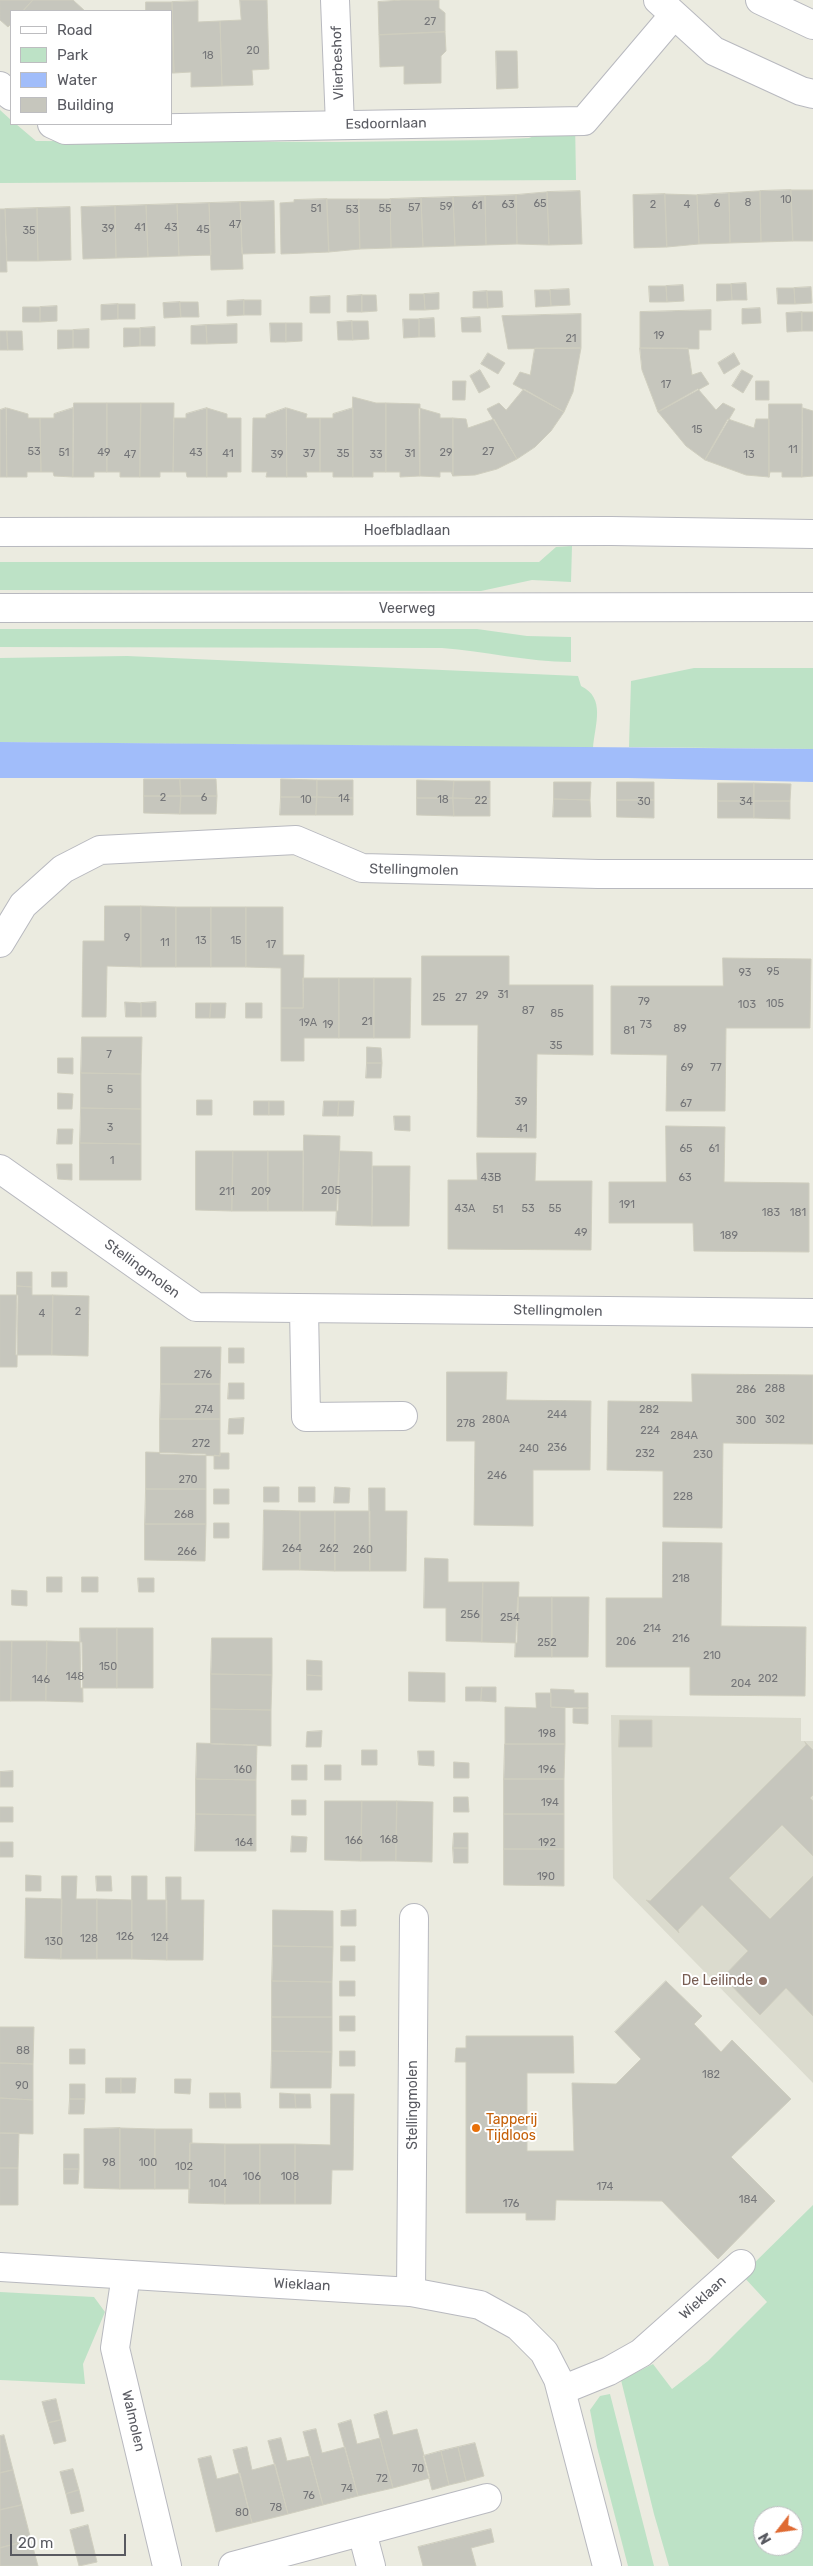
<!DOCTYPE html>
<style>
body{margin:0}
#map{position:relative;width:813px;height:2566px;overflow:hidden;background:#ebebe0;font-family:Rubik,sans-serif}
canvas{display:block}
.legend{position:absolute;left:10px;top:10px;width:162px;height:115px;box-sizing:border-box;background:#fff;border:1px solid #bdbdc0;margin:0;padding:6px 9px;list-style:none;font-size:15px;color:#595a61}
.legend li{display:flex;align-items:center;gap:10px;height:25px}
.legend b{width:25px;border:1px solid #bdbdc0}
.north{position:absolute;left:753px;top:2506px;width:50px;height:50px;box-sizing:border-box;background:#fff;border:1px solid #bdbdc0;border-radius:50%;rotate:240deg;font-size:14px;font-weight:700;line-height:20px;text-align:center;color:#595a61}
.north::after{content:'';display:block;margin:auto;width:18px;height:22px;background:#df6a32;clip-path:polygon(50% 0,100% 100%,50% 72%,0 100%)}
.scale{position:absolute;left:10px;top:2534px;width:116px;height:22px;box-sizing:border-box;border:2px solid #595a61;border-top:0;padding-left:6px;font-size:15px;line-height:18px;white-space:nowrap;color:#595a61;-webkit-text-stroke:4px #fff;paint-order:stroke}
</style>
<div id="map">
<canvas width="813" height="2566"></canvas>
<ul class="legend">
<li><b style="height:6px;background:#fff"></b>Road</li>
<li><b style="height:14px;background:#bde2c6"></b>Park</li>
<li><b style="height:14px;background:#a1bdfa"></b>Water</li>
<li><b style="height:14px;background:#c6c6bd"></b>Building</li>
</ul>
<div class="north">N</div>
<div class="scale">20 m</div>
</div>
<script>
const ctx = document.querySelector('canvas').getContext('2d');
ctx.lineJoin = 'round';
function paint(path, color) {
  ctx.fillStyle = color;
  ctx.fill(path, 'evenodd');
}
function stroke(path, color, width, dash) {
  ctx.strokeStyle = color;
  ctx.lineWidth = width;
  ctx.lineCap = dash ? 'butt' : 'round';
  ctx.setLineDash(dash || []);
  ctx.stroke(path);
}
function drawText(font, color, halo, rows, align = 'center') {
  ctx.font = font + ' Rubik,sans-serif';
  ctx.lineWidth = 4;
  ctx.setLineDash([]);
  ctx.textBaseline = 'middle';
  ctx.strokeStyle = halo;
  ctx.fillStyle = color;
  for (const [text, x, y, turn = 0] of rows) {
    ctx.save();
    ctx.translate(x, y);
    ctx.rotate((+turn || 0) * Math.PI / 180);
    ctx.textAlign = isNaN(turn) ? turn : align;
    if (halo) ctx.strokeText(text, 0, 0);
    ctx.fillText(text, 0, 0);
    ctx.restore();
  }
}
paint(new Path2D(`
 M611,1715L801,1718V1741H813V2083L613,1878Z`), '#dbdbce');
paint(new Path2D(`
 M0,110L11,120V124H16L36,141L340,142L492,140L529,138L575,120L576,180L0,183Z
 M572,546L571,582L532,580L481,591L0,590V562H539L556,547Z
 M0,629H477L527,636L571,637V662C527,662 485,651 442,648L0,647Z
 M127,656L578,676L581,686C606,698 595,724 593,748L0,742V658Z
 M694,668H813V749L629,747L631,681Z
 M813,2205V2566H669L654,2514L621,2380L653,2364L672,2389L708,2361L767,2302L742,2275ZM763,2516H793V2546H763Z
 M0,2292L94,2297L105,2312L83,2364L85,2384L0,2380Z
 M610,2394L654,2566H628L597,2447L590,2410L600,2396Z`), '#bde2c6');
paint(new Path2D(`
 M0,742L813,749V782L628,778H0Z`), '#a1bdfa');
const building = new Path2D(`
 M0,0H33L23,11H11V24L8,27L0,20Z
 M33,0H73L85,11H23Z
 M240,0H267L269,69L252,70L253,85L222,86L220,21L241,20Z
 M402,0H439V8L445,13V32L379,35L378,2Z
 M198,1V22L220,21L222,86L191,87V72L174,73L172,2Z
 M146,2H172L174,73H171V11H146Z
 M445,32L446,51L441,56V83L404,84V66L380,67L379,35Z
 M496,51H517L518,88L497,89Z
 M791,190H813V241H793Z
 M791,190L793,241L761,242L760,191Z
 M580,191L582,244L549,245L547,192Z
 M758,191H760L761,242L730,243L729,193Z
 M546,192H547L549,245L517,244L516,195Z
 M729,193L730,243L699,244L697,195Z
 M665,194L667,247L634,248L633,195Z
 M665,194L697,195L699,244L667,247Z
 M516,195L517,244L486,245L485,196Z
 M485,196L486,245L455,246L453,197Z
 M453,197L455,246L423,247L421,198Z
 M421,198L423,247L391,248L390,199Z
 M327,199L329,252L281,254L280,203L294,202V200Z
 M327,199H359L360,249L329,252Z
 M359,199H390L391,248L360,249Z
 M274,201L275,253L242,254L240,202Z
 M240,202L243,269L211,270L209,203Z
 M209,203L211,255L179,256L177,204Z
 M177,204L179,256L148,257L146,205Z
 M146,205L148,257L116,258L115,206Z
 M115,206L116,258L83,259L81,207Z
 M70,207L71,260L38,261L37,208Z
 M37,208L38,261H7L5,209Z
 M0,209H5L7,272H0Z
 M746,283L747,300H732L731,284Z
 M717,284H731L732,300L717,301Z
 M683,285L684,301L667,302L666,286Z
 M649,286H666L667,302H650Z
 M811,287L812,303L795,304L794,288Z
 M777,288H794L795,304H778Z
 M569,289L570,305L551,306L550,290Z
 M535,290H550L551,306L536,307Z
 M487,291H502L503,307L488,308Z
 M487,291L488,308H473V292Z
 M439,293V309L425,310L424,294Z
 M410,294H424L425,310H410Z
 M362,295H376L377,311L362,312Z
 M362,295V312H347V296Z
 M330,296V313H310V297Z
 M244,300H261V315H244Z
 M244,300V315L227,316V301Z
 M180,302L181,317L164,318L163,303Z
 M180,302H198L199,317H181Z
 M118,304V319L101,320V305Z
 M118,304H135V319H118Z
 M57,306V321L40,322V307Z
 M23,307H40V322H23Z
 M760,308L761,323L742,324V309Z
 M711,310V330H699V349L640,348V312Z
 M802,312H813V331H802Z
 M802,312V331L787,332L786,313Z
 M581,314V348L508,349L502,316Z
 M480,317L481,332H462L461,318Z
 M434,318L435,337H419V319Z
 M403,319H419V337L404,338Z
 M352,321L353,340H338L337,322Z
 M352,321H368L369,339L353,340Z
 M270,323H286V342H271Z
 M286,323H302V341L286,342Z
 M237,324V343L207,344L206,325Z
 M206,325L207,344H191V326Z
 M155,327V346H140V328Z
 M124,328H140V346L124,347Z
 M89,329V348H73V330Z
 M58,330H73V348L58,349Z
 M0,331H7L8,350H0Z
 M7,331H22L23,350H8Z
 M535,348H581L573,392L564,412L513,384L520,372L530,375Z
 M640,348H688L692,375L701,372L709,384L658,412L642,370Z
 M488,353L505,363L498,374L481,364Z
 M734,353L740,364L724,374L718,363Z
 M480,370L490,387L479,393L470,376Z
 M742,370L753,376L743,393L732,386Z
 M453,381H466L465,400H453Z
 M756,381H769V400H756Z
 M524,389L564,412L551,431L535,447L517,459L487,409L499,403L506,410Z
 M698,389L716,410L723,403L735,409L705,460L686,446L658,412Z
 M353,397L376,403H386V472H373V477H353Z
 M74,403H107V472H94V477H73Z
 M107,403H141L140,477H120V472H107Z
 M141,403H174L173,472H160V477H140Z
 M386,403L420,404V476L400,477V472H386Z
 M769,404H802V477H782V472H770L769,477Z
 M6,408L7,477H0V410Z
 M7,408L28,414V418H40L41,472H27V477H7Z
 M73,408V477L54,476L53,472H41L40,418H54V414Z
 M207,408L227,414V418H241V472H227V477H207Z
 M207,408V477H187L186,472H173L174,418H186V414Z
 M286,408L287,477H266L267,472H252L253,418H266V415Z
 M287,408L307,414L306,418H320V472H306L307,477H287Z
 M353,408V477H333V472H320V418H333V414Z
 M419,408L440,414V418H453V476L451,472H440V477L420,476Z
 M803,408L813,411V476L802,477Z
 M453,418L466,419L468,428L494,419L517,459L497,469L475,475L453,476Z
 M728,419L754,428L756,419H769V477L746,475L705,460Z
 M144,779H180L181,796H144Z
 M180,779H216L217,796H181Z
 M281,779L317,780V797H281Z
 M317,780H353V798L317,797Z
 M417,780L454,781L453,798H417Z
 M454,781H490V799L453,798Z
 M554,782H591L590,800L554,799Z
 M617,782H654V800H617Z
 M718,783H754V801H718Z
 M754,783L791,784L790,801H754Z
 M144,796H181L180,814L144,813Z
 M181,796H217L216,814H180Z
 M281,797H317L316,815H280Z
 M317,797L353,798V815H316Z
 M417,798H453L454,816L417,815Z
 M453,798L490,799V816H454Z
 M554,799L590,800L591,817H553Z
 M617,800H654V818L617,817Z
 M718,801H754V818H718Z
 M754,801H790V819L754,818Z
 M105,906H141V967L107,966L106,1017H82L83,941H104Z
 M141,906L176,907V967H141Z
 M176,907H211V967H176Z
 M211,907H246V967H211Z
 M246,907H283V955H304L303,1008H281V968L246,967Z
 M422,956H509V985H593V1055L537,1054L536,1138L477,1137L478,1025H422Z
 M723,958L811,959L810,1028H726L725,1111H666L667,1055L611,1054V986H723Z
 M303,978H339V1038H304V1061H281V1008H303Z
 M339,978H374V1038H339Z
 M374,978H411L410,1038H374Z
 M125,1002L141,1003V1017H126Z
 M156,1002V1017H141V1003Z
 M196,1003H211L210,1018H196Z
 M211,1003H226L225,1018H210Z
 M246,1003H262V1018H246Z
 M82,1037H142L141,1074L81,1073Z
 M367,1047L381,1048L382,1063H367Z
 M58,1058H73V1074L58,1073Z
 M367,1063H382L381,1078H366Z
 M81,1073L141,1074V1109L81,1108Z
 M58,1093L73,1094L72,1109H58Z
 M197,1100H212V1115H197Z
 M254,1101H269V1115H254Z
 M269,1101H284V1115H269Z
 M324,1101H339L338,1116H323Z
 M339,1101H354L353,1116H338Z
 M81,1108L141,1109V1144L80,1143Z
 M394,1116H410V1131L395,1130Z
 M666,1126L725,1127L724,1182L809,1183V1252L694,1251L693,1223H609V1182H666Z
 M58,1129H73L72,1144H57Z
 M304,1135L340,1136L338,1211H303Z
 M80,1143L141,1144V1180H80Z
 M196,1151H233L232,1211L196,1210Z
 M233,1151H268V1211H232Z
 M268,1151H303V1211H268Z
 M340,1151L372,1152V1226L336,1225Z
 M477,1153H536L535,1181H592L591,1250L448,1249V1180H477Z
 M57,1164H72V1180L58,1179Z
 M373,1166H410L409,1226H372Z
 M17,1272H32V1287L17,1286Z
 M52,1272H67V1287H52Z
 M17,1286L32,1287V1295H53L52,1355H16Z
 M0,1295H18L17,1367H0Z
 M53,1295L89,1296L88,1356L52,1355Z
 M161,1347H221L220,1384H161Z
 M229,1348H244V1363H229Z
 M447,1372H507L506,1400L591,1401L590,1470H533V1526L474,1525L475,1441H447Z
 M692,1374L813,1375V1444L723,1443L722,1528L663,1527V1471L607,1470L608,1401L692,1402Z
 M229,1383H244V1399H228Z
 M161,1384H220V1419H160Z
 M244,1418L243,1434H228L229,1419Z
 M160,1419H220V1456L160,1454Z
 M146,1452L206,1454V1489H146Z
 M220,1453H229V1469H214V1455L220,1456Z
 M264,1487H279V1502H264Z
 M299,1487H315V1502H299Z
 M335,1487L350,1488L349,1503H334Z
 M369,1488H385V1511H407L406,1571H370Z
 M146,1489H206V1524H145Z
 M214,1489H229V1504H214Z
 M264,1510L300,1511V1570H263Z
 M300,1511H335V1571L300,1570Z
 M335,1511H370V1571H335Z
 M214,1523H229V1538H214Z
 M145,1524H206L205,1561L145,1560Z
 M663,1542L722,1543L721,1626L806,1627L805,1696L690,1695V1667H606V1598H662Z
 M425,1558L448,1559V1582H483L482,1642L446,1641V1608H424Z
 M47,1577H62V1592H47Z
 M82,1577H98V1592H82Z
 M138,1578H154V1592H139Z
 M483,1582H519L517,1643L482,1642Z
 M12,1590L27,1591V1606L12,1605Z
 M518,1597H552V1657H515Z
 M552,1597H589L588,1657H552Z
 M80,1628H117V1688H81Z
 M117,1628H153V1688H117Z
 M212,1638H272V1675L211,1674Z
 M0,1641H12L11,1701H0Z
 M12,1641H47L46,1701H11Z
 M47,1641L82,1642L83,1702L46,1701Z
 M307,1660L322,1661V1676L307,1675Z
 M409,1672L445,1673V1702L409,1701Z
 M211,1674L272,1675L271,1710L211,1709Z
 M307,1675L322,1676V1690H307Z
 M466,1687H482L481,1701H466Z
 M482,1687H496V1702L481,1701Z
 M551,1689L574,1690V1693H588V1708L551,1707Z
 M536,1693H551V1707L565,1708V1744H505V1707L536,1708Z
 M588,1708V1724L573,1723V1709Z
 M211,1709L271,1710V1746L211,1744Z
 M620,1720H652V1747H619Z
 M322,1731L321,1747H306L307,1732Z
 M805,1742L813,1750V1795L810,1798L813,1801V1856L782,1825L729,1878L770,1919L813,1876V2016L786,1988L760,2015L723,1977L748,1951L702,1905L678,1930L679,1933L646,1900L650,1901L806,1745Z
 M197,1743L257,1745L256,1780L196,1779Z
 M505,1744H565L564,1779H504Z
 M362,1750H377V1765H362Z
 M418,1751H434V1766L419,1765Z
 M454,1762L469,1763V1778H454Z
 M292,1765H307V1780H292Z
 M325,1765H341V1780H325Z
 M13,1771V1787H0V1772Z
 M196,1779L256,1780V1815L196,1814Z
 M504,1779H564V1814H504Z
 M454,1797H468L469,1812H454Z
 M292,1800H306V1815H292Z
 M325,1801H362L361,1861L325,1860Z
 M362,1801H397L396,1861H361Z
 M397,1801L433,1802L432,1862L396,1861Z
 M0,1807H13V1822H0Z
 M196,1814L256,1815V1851H195Z
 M504,1814H564V1849H504Z
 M454,1833H468V1848H453Z
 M292,1836L307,1837L306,1852H291Z
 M0,1842H13V1857H0Z
 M453,1848H468V1863H454Z
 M504,1849H564V1886L504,1885Z
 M26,1875L41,1876V1891H26Z
 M62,1876H77L76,1899H97V1959H61Z
 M96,1876H111L112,1891H97Z
 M132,1876H147V1900H167V1960L132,1959Z
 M166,1877H181V1900H204L203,1960H167Z
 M26,1898L62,1899L61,1959L25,1958Z
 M97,1899L132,1900V1959H97Z
 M273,1910L333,1911V1947L273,1946Z
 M356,1910V1926H341V1911Z
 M273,1946L333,1947L332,1982L272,1981Z
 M341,1946H355V1961H341Z
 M272,1981L332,1982V2017H272Z
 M340,1981H355V1996H340Z
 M666,1981L702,2016L694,2024L721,2052L732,2040L791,2099L731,2157L775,2201L718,2259L662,2201L556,2200L555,2220H526V2213H466V2062H455L456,2048H466V2036H573L574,2073H527V2151H574L572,2083L616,2084L641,2059L615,2032Z
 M340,2016H355V2031H340Z
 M272,2017H332V2052L272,2051Z
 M0,2027H34L33,2064L0,2063Z
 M70,2049H85V2064H70Z
 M272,2051L332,2052L331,2088H271Z
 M340,2051H355V2066H340Z
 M0,2063L33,2064V2100L0,2098Z
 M106,2078H121V2093H106Z
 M121,2078H136L135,2093H121Z
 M175,2079H191L190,2094L175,2093Z
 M70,2084H85V2099H70Z
 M210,2093H225L226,2108H210Z
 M225,2093H240L241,2108H226Z
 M280,2093L295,2094L296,2108H280Z
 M295,2094H310L311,2108H296Z
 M331,2094H354L353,2170H332L331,2204H295V2144L330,2145Z
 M0,2098L33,2100V2134L0,2133Z
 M70,2099H85L84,2114H69Z
 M120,2128V2189L84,2188V2129Z
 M120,2128L155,2129V2189H120Z
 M155,2129H192V2143H190V2189H155Z
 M0,2133H19L18,2168H0Z
 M190,2143L225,2144V2204L189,2203Z
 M225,2144H260V2204H225Z
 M260,2144H295V2204H260Z
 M64,2154H79V2169H64Z
 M0,2168H18V2205H0Z
 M64,2169H79L78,2184H64Z
 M56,2399L61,2420L48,2423L42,2402Z
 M387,2411L393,2435L417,2429L430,2478L393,2488L374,2415Z
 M61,2420L66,2441L54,2444L48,2423Z
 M351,2420L357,2444L380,2438L393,2488L358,2496L338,2424Z
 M316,2429L322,2453L345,2447L358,2496L323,2505L303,2432Z
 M4,2435L13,2470L0,2473V2436Z
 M281,2438L287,2461L310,2456L323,2505L288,2514L268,2441Z
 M475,2443L484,2476L466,2481L458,2447Z
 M247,2447L252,2470L275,2464L288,2514L252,2523L233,2450Z
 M458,2447L466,2481L449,2485L441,2451Z
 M441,2451L449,2485L432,2490L423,2456Z
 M211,2456L217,2479L240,2473L252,2523L216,2532L198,2459Z
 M73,2469L79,2490L66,2494L60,2472Z
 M13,2470L22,2505L0,2510V2473Z
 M79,2490L84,2511L71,2514L66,2494Z
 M22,2505L31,2540L0,2548V2510Z
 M88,2525L97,2562L79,2566L70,2530Z
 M491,2529L494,2542L471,2548L476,2566H423L418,2547Z
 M31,2540L38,2566H0V2548Z`);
paint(building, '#c6c6bd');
stroke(building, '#cfcebf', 1);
const minor = new Path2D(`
 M335,0L340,125
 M658,0L714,51L801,91L813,94
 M760,0L813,25
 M0,86L11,96
 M52,124L65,130L584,121L673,16
 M0,532L611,531L813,534
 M0,943L23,905L63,869L100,850L296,840L362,868L598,874H813
 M0,1169L196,1307L813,1313
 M304,1309L306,1417L403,1416
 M126,2275L115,2348L167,2566
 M411,2292L414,1918
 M562,2390L609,2371L641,2353L741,2264
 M362,2532L371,2566
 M233,2566L487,2498`);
const tertiary = new Path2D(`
 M0,608L813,607
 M0,2267L411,2292L480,2305L518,2326L544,2352L558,2379L607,2566`);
stroke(minor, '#b8b9bf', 30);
stroke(tertiary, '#b8b9bf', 30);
stroke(minor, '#fff', 28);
stroke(tertiary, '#fff', 28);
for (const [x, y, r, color] of [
 [763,1981,5,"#8d6e63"],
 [476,2128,5,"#e8710a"]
]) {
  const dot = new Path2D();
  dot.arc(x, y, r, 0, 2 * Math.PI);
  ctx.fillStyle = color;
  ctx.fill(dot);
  stroke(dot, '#fff', 2);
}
drawText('11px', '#747578', null, [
 ["27",430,22],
 ["20",253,51],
 ["18",208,56],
 ["10",786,200],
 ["8",748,203],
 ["65",540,204],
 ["6",717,204],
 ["63",508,205],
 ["2",653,205],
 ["4",687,205],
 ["61",477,206],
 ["59",446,207],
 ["57",414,208],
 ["51",316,209],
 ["55",385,209],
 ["53",352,210],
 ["47",235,225],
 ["41",140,228],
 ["43",171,228],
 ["39",108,229],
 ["45",203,230],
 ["35",29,231],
 ["19",659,336],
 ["21",571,339],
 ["17",666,385],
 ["15",697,430],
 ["11",793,450],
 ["53",34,452],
 ["27",488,452],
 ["51",64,453],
 ["49",104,453],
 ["43",196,453],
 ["29",446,453],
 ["41",228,454],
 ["37",309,454],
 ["35",343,454],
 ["31",410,454],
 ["47",130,455],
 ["39",277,455],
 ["33",376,455],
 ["13",749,455],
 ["2",163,798],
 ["6",204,798],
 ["14",344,799],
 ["10",306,800],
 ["18",443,800],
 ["22",481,801],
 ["30",644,802],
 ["34",746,802],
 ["9",127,938],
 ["13",201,941],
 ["15",236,941],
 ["11",165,943],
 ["17",271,945],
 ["95",773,972],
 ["93",745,973],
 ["31",503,995],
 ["29",482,996],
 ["25",439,998],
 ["27",461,998],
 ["79",644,1002],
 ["105",775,1004],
 ["103",747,1005],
 ["87",528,1011],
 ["85",557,1014],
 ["21",367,1022],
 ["19A",308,1023],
 ["19",328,1025],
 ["73",646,1025],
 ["89",680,1029],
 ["81",629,1031],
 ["35",556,1046],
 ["7",109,1055],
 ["69",687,1068],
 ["77",716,1068],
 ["5",110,1090],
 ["39",521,1102],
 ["67",686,1104],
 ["3",110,1128],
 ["41",522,1129],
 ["65",686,1149],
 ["61",714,1149],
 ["1",112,1161],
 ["43B",491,1178],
 ["63",685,1178],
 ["205",331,1191],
 ["211",227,1192],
 ["209",261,1192],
 ["191",627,1205],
 ["43A",465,1209],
 ["53",528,1209],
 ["55",555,1209],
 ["51",498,1210],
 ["183",771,1213],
 ["181",798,1213],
 ["49",581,1233],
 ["189",729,1236],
 ["2",78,1312],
 ["4",42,1314],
 ["276",203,1375],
 ["288",775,1389],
 ["286",746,1390],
 ["274",204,1410],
 ["282",649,1410],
 ["244",557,1415],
 ["280A",496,1420],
 ["302",775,1420],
 ["300",746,1421],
 ["278",466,1424],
 ["224",650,1431],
 ["284A",684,1436],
 ["272",201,1444],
 ["236",557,1448],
 ["240",529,1449],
 ["232",645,1454],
 ["230",703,1455],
 ["246",497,1476],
 ["270",188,1480],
 ["228",683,1497],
 ["268",184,1515],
 ["264",292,1549],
 ["262",329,1549],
 ["260",363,1550],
 ["266",187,1552],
 ["218",681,1579],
 ["256",470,1615],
 ["254",510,1618],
 ["214",652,1629],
 ["216",681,1639],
 ["206",626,1642],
 ["252",547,1643],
 ["210",712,1656],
 ["150",108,1667],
 ["148",75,1677],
 ["202",768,1679],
 ["146",41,1680],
 ["204",741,1684],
 ["198",547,1734],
 ["160",243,1770],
 ["196",547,1770],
 ["194",550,1803],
 ["168",389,1840],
 ["166",354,1841],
 ["164",244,1843],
 ["192",547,1843],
 ["190",546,1877],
 ["126",125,1937],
 ["124",160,1938],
 ["128",89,1939],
 ["130",54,1942],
 ["88",23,2051],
 ["182",711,2075],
 ["90",22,2086],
 ["98",109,2163],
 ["100",148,2163],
 ["102",184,2167],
 ["106",252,2177],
 ["108",290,2177],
 ["104",218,2184],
 ["174",605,2187],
 ["184",748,2200],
 ["176",511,2204],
 ["70",418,2469],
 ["72",382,2479],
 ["74",347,2489],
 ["76",309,2496],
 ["78",276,2508],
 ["80",242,2513]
]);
drawText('14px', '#595a61', '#fff', [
 ["Vlierbeshof",338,63,-92],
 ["Esdoornlaan",386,124,-1],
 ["Hoefbladlaan",407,531],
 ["Veerweg",407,609],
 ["Stellingmolen",414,870,1],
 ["Stellingmolen",142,1269,36],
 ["Stellingmolen",558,1311,1],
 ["Stellingmolen",413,2105,-90],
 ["Wieklaan",302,2285,3],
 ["Wieklaan",703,2298,-42],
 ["Walmolen",133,2421,77]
]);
drawText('14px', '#785e54', '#fff', [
 ["De Leilinde",753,1981]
], 'right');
drawText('14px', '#c56008', '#fff', [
 ["Tapperij",486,2120],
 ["Tijdloos",486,2136]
], 'left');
</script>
